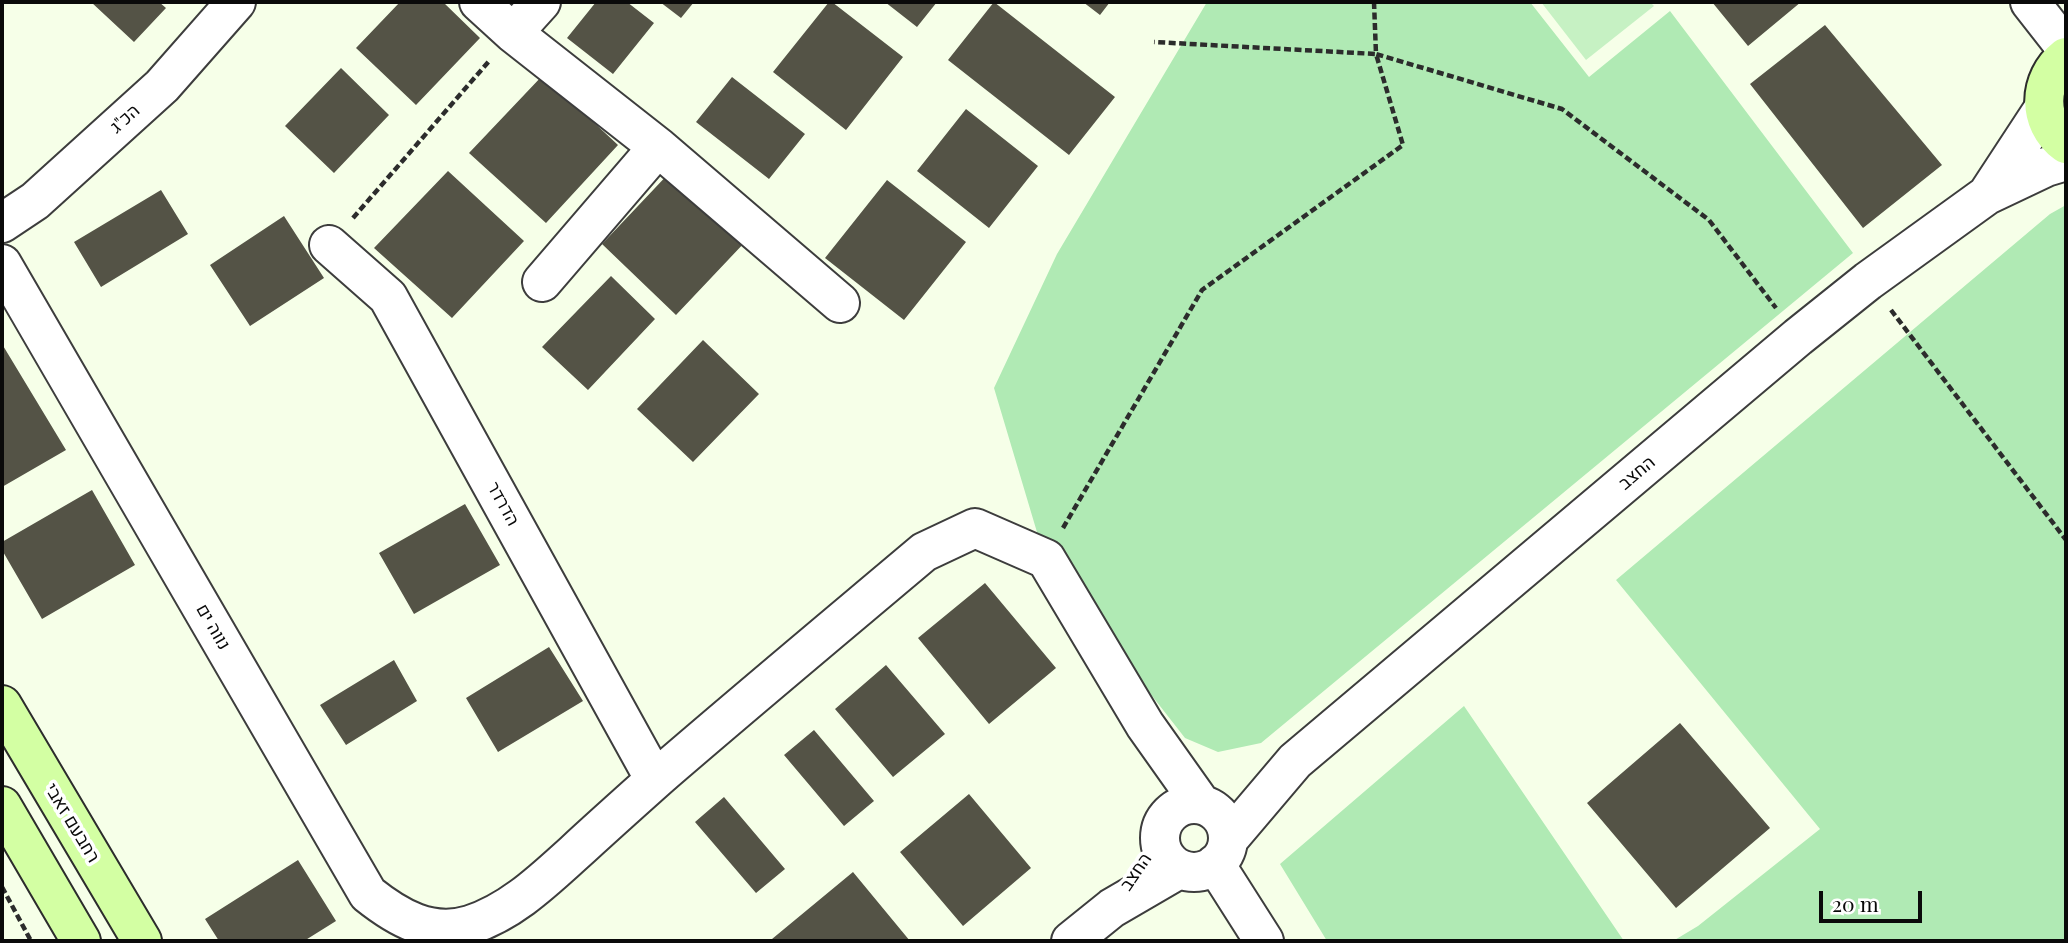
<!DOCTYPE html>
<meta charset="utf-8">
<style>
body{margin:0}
#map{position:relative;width:2068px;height:943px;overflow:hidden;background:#f6ffe8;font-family:"Playfair Display",serif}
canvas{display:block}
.frame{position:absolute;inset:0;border:4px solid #0a0a0a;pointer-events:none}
.scale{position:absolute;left:1819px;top:891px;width:103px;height:32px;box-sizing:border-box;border:4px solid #0a0a0a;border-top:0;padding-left:9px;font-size:21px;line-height:24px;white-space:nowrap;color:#0a0a0a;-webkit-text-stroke:5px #fff;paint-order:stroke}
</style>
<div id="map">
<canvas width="2068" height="943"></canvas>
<div class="frame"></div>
<div class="scale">20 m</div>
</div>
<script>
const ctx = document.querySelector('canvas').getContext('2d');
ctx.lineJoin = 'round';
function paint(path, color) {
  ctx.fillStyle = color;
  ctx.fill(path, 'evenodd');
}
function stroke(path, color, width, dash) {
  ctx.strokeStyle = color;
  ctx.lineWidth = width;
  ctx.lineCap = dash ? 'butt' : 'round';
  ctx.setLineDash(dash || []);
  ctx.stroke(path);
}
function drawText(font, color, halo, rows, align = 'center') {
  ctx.font = font + ' "Playfair Display",Heebo,serif';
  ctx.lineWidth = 7;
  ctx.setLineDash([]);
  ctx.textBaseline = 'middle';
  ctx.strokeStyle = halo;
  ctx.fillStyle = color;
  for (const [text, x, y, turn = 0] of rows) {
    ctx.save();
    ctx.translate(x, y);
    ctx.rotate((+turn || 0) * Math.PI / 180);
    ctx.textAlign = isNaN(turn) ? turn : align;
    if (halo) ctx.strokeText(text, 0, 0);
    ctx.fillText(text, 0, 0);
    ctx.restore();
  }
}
paint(new Path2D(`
 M1207,2H1530L1589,77L1670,11L1853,253L1261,743L1218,752L1185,738L1045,559L994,388L1057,254Z
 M2066,205V941H1673L1698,926L1820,829L1616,580L2050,214Z
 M1464,706L1624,941H1327L1280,864Z`), '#b0eab4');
paint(new Path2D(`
 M1541,2H1650L1654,6L1586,60Z`), '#c6f1c3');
paint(new Path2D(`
 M91,2H159L166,8L134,42Z
 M400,2H443L480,38L416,105L356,48Z
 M596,2H627L654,23L613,74L567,38Z
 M660,2H694L681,18Z
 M829,2H832L903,57L846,130L773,72Z
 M885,2H937L917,27Z
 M994,2L1115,97L1069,155L948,60Z
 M1083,2H1110L1100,15Z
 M1712,2H1801L1748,46Z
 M1825,25L1942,165L1863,228L1750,84Z
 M341,68L389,115L334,173L285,126Z
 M543,75L618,145L546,223L469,153Z
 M732,77L805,134L769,179L696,122Z
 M966,109L1038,166L989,228L917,171Z
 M672,170L746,241L676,315L602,244Z
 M448,171L524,241L452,318L374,248Z
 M887,180L966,242L904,320L825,258Z
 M161,190L188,234L101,287L74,242Z
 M284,216L324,278L250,326L210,265Z
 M611,276L655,319L588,390L542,347Z
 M703,340L759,394L693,462L637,409Z
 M2,344L66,450L2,487Z
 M92,490L135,565L42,619L2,550V542Z
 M465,504L500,565L414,614L379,553Z
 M985,583L1056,668L989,724L918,638Z
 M549,647L583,701L498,752L466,698Z
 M394,660L417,701L346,745L320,705Z
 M886,665L945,734L893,777L835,709Z
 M1680,723L1770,828L1676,908L1587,803Z
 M814,730L874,801L844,826L784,755Z
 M969,794L1031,868L963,926L900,852Z
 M724,797L785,869L756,893L695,822Z
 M298,860L336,921L304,941H219L205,919Z
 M853,872L910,941H774L772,939Z`), '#545346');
const street = new Path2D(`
 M479,2L513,33L658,147L840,303
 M2030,2L2066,48
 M513,33L541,2
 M1987,195L2044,108
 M2,223L35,201L162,86L236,2
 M329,245L388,297L655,780
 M2,264L368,894C398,918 431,937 470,925C511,912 543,881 574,853C601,828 629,803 657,778C745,702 835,627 924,552L975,528L1046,559L1145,725L1201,804
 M542,282L658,147
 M1160 838a34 34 0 1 1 68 0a34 34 0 1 1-68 0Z
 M1228,840L1295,761L1798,337L1868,281L1987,195L2046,167L2066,161
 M1215,864L1264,941
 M1071,941L1112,908L1179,869`);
const secondary = new Path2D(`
 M2066,57C2038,79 2036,122 2066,144
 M2,705L142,941
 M2,806L81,941`);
stroke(street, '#3d3d3d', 42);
stroke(secondary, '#2c2c2c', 42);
stroke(new Path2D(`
 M1374,2L1376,54L1562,109L1709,220L1776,308
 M353,218L490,60
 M1891,310L2066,540
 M1063,528L1202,290L1403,145L1376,54L1154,42
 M2,887L31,941`), '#2c2c2c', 4.5, [7, 3.5]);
stroke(street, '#fff', 38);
stroke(secondary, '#d3ffa3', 38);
drawText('18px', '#0a0a0a', '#fff', [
 ["הכ\"ג",125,119,-42],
 ["החצב",1637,473,-40],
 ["הדרדר",503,504,61],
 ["נווה ים",213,627,60],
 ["רחבעם זאבי",72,823,59],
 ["החצב",1136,872,-56]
]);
</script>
